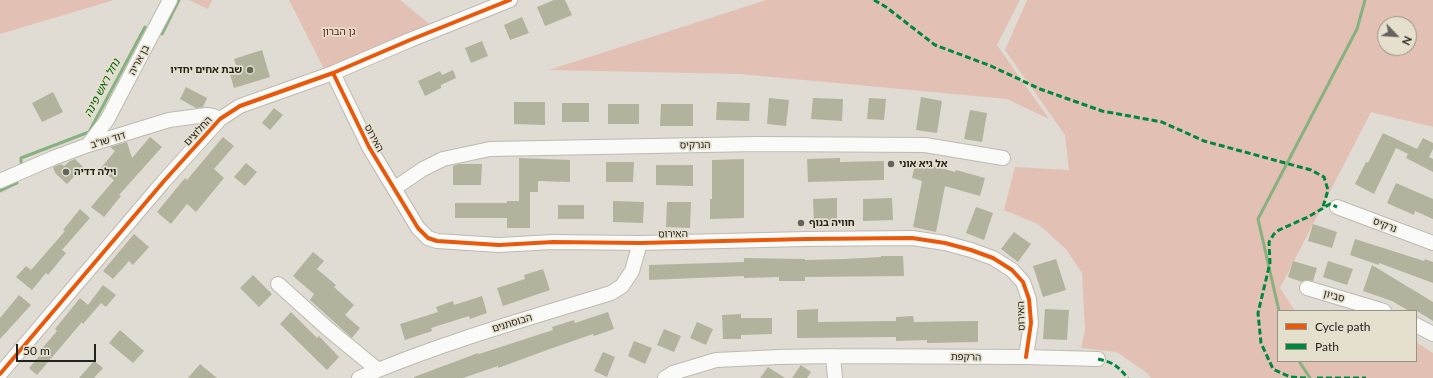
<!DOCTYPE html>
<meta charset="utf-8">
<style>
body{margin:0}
#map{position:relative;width:1433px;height:378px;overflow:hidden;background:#e0dcd3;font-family:Lato,sans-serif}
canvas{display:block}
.legend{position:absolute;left:1277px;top:310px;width:140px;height:52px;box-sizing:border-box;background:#e5dfce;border:1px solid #989387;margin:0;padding:5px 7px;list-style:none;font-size:12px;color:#24221c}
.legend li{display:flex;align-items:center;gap:8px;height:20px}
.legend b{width:20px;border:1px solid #989387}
.north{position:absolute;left:1377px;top:16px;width:40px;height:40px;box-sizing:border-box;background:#e5dfce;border:1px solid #989387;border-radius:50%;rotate:115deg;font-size:11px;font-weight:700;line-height:16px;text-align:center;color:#24221c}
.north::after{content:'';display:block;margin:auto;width:14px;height:18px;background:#66635c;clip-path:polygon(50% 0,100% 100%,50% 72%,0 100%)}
.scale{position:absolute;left:16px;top:344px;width:80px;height:18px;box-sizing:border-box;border:2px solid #24221c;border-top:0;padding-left:5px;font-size:12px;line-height:14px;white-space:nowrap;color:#24221c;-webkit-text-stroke:3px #e5dfce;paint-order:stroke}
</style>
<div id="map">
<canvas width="1433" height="378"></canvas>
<ul class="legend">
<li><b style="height:5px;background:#e8590c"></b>Cycle path</li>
<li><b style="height:5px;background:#00873e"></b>Path</li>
</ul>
<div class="north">N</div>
<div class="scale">50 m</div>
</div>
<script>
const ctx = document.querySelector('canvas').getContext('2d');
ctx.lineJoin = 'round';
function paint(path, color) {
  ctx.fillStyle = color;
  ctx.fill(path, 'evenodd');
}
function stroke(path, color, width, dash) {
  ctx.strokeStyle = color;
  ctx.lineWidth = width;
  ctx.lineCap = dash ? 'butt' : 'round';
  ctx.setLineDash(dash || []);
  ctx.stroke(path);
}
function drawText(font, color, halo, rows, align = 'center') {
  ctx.font = font + ' Lato,"Noto Sans Hebrew",sans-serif';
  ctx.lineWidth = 3.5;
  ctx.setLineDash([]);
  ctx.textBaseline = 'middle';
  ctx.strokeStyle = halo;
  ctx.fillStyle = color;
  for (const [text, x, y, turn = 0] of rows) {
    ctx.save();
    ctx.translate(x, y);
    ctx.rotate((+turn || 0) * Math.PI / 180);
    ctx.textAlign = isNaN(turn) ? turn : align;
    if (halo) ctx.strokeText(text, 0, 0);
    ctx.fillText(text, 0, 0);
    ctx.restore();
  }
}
paint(new Path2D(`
 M0,0H114L0,34Z
 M189,0H212L208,9Z
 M289,0H400L432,26L325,71Z
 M766,0H1020L997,45L1049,119L1007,99L740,74L549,70Z
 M1027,0H1433V127L1371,112L1280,288L1295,311H1278V361H1416V342L1433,353V378H1151L1147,373L1117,352L1081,348L1085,330L1082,273L1066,249L1038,224L1004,210L1015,167L1069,170L1065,135L1005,50ZM1385,24H1409V48H1385Z`), '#e2c0b3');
stroke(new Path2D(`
 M162,34L179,0
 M21,163V158L89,132L145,27
 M0,191L17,183
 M1279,311L1258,219L1357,29L1365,0
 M1299,361L1310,378`), '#88b181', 3);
paint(new Path2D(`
 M554,0H565L572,15L545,26L537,7Z
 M522,17L529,33L510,40L504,25Z
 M482,41L488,56L471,63L465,48Z
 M262,50L270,77L234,88L229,71L237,68L234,59Z
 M453,70L456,78L441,85V88L425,96L418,81L440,71L442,75Z
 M186,87L207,98L203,107L196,108L180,99Z
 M53,92L63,112L42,122L32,103Z
 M921,97L942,101L937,133L916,130Z
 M769,98L789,100L786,126L767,124Z
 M813,98L843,99L842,121L811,119Z
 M869,98L886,99L884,120L867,119Z
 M514,102H545V125L514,124Z
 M717,102L750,103L749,121L716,120Z
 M562,103H589V122H562Z
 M608,104H639V124H608Z
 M661,104H693V126H660Z
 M274,108L283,115L270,130L262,123Z
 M970,110L987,113L982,142L964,139Z
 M1383,133L1417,149L1423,138L1433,143V149L1429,157L1433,159V172L1406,158L1408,154L1396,148L1374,194L1355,184L1366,162L1368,163Z
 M150,137L162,147L119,195L121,196L104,217L91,207L114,180L100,169L115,151L110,147L127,142L132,158Z
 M223,137L234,146L214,169L224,178L196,212L187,204L171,224L157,212L185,178L187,180Z
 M519,158L570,160V182L538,181V192H530V228H507V218H455V203H507V201H519Z
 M840,158V162L884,161V180L808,182L807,159Z
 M75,159L83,167L67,184L55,173L53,167L61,164L64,166L70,161Z
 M744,159V218L710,219V199H712V160Z
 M916,161L955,172L956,170L985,178L980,196L945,186L936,232L913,227L922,181L912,178Z
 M606,162H634L633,182H606Z
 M246,163L257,172L245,186L234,177Z
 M459,164H482L481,185H453V166Z
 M656,165H693V186L656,185Z
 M1396,183L1433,199V219L1415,211L1414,215L1387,203Z
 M837,198V224H814L813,199Z
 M892,198L893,220L863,221V199Z
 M613,201L644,202L643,223L613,222Z
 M667,202H691L690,228L666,227Z
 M558,205H584V219H558Z
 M976,207L993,213L984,240L966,233Z
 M80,209L90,218L62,250L66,253L48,275L46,273L32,290L16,277L26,266L31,270L65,231L63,230Z
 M1313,224L1337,232L1332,248L1308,241Z
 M1014,232L1031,244L1018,262L1001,249Z
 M134,234L149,247L133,265L129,261L113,279L103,271Z
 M1355,239L1424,261L1425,259L1433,262V283L1379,263V265L1350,255Z
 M313,252L324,261L317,269L336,285L334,287L354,305L345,315L360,328L352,338L310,300L314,294L293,276Z
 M881,256H903L904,276L805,277V281H779V277L744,278V276L649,280V265L744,262V258L805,259V260L845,259L881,257Z
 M1056,259L1066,290L1043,297L1033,266Z
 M1293,261L1317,268L1313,281L1305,280L1302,282L1288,277Z
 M1328,261L1353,269L1347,285L1323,277Z
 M1372,265L1433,302V321L1417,311H1409L1392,301L1363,291Z
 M543,269L550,290L503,306L497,288L525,279L524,275Z
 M253,275L272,294L259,307L240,288Z
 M103,285L116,295L106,307L101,303L83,324L82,322L37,375L29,368L42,353L40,351L57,331L55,329L80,298L88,305Z
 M19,295L31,305L0,339V318Z
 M482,296L487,313L470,319L469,316L431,328L432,331L405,340L400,324L438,312L436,307L453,301L454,305Z
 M818,309V322L896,321V317L913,316L914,322L978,321V342L927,343V340L896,341V337L797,338V310Z
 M1045,309L1069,310L1067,340L1043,339Z
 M291,312L317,338L319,336L339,357L327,370L280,324Z
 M608,312L614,329L594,336L593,334L547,350L498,368V366L463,378H414V377L478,353L479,354L553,330L552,327L574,320L575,323Z
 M741,314V318H772V334L741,335V339H723L722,315Z
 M697,322L713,329L706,345L690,338Z
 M664,329L681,336L674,352L657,345Z
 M120,330L144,351L133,363L109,343Z
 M634,341L652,348L645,364L628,356Z
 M603,352L615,357L607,377L594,371Z
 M94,361L103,368L94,378H79Z
 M200,364L217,378H188Z
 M801,365L811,372L807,378H792Z
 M768,367L785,378H760Z`), '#b2b29d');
const minor = new Path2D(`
 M333,73L369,147L418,228L428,238L437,241L499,245L553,242L640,243L806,239L912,238L945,243L971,250L993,258L1012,270L1023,282L1029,299L1031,323L1026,357
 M88,145L107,120L170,0
 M0,181L53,158L88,145L169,120L206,115L213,116L220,119
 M395,188L423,169L443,159L490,149L758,144L925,145L1003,158
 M1337,207L1433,243
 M278,284L328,329L378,370
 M1307,288L1384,311
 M1416,325L1433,334
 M833,356L835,378
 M0,374L164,181L220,119L240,106L333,73L410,40L510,0
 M359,378C440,343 526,319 611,293L622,286L632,271L640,243
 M665,378L673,373L716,360L779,357L833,356L1026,357L1098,359`);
stroke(minor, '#bdbab2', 16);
stroke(minor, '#fafaf8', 14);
stroke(new Path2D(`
 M874,0L886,7L935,45L991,66L1040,89L1102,111L1162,122L1204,141L1311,170L1324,177L1328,190L1323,207
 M1098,359C1115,363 1117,366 1128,378
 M1306,378L1290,377L1273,369L1261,343L1258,313L1270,263L1269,242L1274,234L1279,230L1308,217L1330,204L1337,207
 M1317,378H1366`), '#00873e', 3, [6, 3]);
stroke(new Path2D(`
 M333,73L369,147L418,228L428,238L437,241L499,245L553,242L640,243L806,239L912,238L945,243L971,250L993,258L1012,270L1023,282L1029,299L1031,323L1026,357
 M0,374L164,181L220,119L240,106L333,73L410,40L510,0`), '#e8590c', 4);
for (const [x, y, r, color] of [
 [250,70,4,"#66635c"],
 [891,164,4,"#66635c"],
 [66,172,4,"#66635c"],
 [801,223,4,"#66635c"]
]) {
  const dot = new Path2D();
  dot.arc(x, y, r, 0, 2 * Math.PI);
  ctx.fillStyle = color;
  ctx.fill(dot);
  stroke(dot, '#e5dfce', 1.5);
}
drawText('10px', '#621200', '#e5dfce', [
 ["גן הברון",339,32]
]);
drawText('10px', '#24221c', '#e5dfce', [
 ["בן אריה",139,60,-62],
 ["החלוצים",198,131,-47],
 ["האירוס",374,138,62],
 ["דוד שו\"ב",108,140,-17],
 ["הנרקיס",695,145,-1],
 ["נרקיס",1385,225,21],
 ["האירוס",673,234,-1],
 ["סביון",1334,296,16],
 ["האירוס",1021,316,-92],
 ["הבוסתנים",512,323,-17],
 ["הרקפת",966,357,1]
]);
drawText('bold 10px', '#24221c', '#e5dfce', [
 ["שבת אחים יחדיו",242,70,"right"],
 ["אל גיא אוני",899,164],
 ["וילה דדיה",74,172],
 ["חוויה בנוף",809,223]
], 'left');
drawText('italic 11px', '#046407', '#e5dfce', [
 ["נחל ראש פינה",102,88,-62]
]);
</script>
